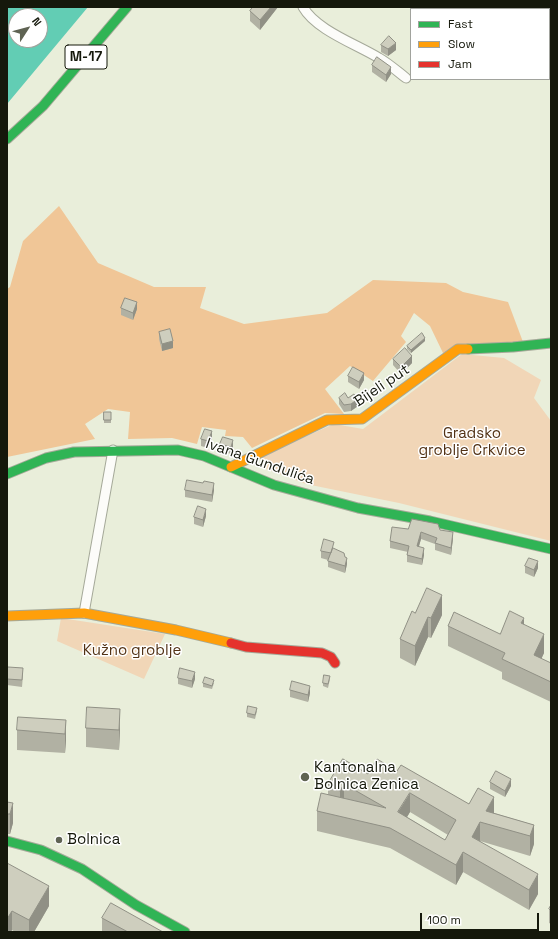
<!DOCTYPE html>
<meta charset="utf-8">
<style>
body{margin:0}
#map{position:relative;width:558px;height:939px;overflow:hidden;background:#e9eeda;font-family:"Space Grotesk",sans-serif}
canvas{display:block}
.frame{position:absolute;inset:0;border:8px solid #15180b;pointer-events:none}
.legend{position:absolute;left:410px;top:8px;width:140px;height:72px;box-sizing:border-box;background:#fff;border:1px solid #a1a39d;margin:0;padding:5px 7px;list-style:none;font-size:12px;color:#15180b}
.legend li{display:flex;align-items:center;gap:8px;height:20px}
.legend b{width:20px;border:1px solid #a1a39d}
.north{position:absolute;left:8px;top:8px;width:40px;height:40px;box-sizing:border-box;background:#fff;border:1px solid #a1a39d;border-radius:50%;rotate:54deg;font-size:11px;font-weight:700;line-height:16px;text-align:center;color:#15180b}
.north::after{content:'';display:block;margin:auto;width:14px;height:18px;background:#5f6353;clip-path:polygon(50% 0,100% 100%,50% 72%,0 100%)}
.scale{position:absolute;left:420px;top:913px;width:119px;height:18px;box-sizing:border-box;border:2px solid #15180b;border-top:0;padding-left:5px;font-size:12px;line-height:14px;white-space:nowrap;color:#15180b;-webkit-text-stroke:3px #fff;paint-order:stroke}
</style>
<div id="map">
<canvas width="558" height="939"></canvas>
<div class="frame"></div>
<ul class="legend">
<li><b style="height:5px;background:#30b455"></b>Fast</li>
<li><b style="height:5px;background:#ff9f0a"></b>Slow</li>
<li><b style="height:5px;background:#e5322d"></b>Jam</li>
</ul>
<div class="north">N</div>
<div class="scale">100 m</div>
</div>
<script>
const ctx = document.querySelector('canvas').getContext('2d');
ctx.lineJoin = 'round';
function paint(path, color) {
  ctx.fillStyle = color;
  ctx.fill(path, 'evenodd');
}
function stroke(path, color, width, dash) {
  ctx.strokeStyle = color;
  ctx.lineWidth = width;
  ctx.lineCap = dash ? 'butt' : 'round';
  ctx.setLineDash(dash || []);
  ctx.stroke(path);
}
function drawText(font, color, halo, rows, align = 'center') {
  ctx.font = font + ' "Space Grotesk",sans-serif';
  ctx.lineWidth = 3;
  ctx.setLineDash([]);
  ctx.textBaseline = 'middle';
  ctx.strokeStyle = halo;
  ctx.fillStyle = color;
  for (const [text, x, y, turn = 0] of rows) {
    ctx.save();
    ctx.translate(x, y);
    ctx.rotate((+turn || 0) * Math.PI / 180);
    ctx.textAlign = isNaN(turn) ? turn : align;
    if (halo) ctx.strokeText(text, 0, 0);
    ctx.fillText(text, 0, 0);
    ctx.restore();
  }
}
paint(new Path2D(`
 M462,354L504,358L541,380L534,398L551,421V541L399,503L306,484L261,467V456L334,424L363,429Z
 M61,618L165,634L144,679L57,641Z`), '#f1d6b7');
paint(new Path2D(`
 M59,206L98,263L154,287H206L200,308L244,324L327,313L373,280L446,283L463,292L508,302L523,342L443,353L430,326L414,313L401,336L406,342L373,381L350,366L325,389L344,414L325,413L252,448L243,437L225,436L226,430L202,427L197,444L172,438L128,439L130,412L108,409L85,424L95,439L7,457V289L10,287L23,241Z`), '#f0c697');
paint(new Path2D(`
 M7,7H88L7,104ZM16,16H40V40H16Z`), '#62cdb4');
const street = new Path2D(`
 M303,7C316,30 356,44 379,58C388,63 397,71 406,78
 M84,613L113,450`);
const fast = new Path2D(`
 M7,139L43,106L127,7
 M468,349L513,347L551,343
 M7,474L46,458L74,452L178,450L204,456L274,485L358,508L430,521L551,549
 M7,841L41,850L82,869L136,905L185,932`);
const slow = new Path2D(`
 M231,467L327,420L362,419L458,349H468
 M7,616L84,613L176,630L231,643`);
const jam = new Path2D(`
 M231,643L246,647L322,653L331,657L335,663`);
stroke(street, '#a5a999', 11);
stroke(fast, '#a5a999', 11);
stroke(slow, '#a5a999', 11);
stroke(jam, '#a5a999', 11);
stroke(street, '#fcfcf9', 9);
stroke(fast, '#30b455', 9);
stroke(slow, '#ff9f0a', 9);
stroke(jam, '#e5322d', 9);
paint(new Path2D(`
 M253,7H278L260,30L250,21V11Z
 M381,45L396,50L388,56L381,52Z
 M372,65L391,74L386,82L372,72Z
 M121,308L137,309L133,320L121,315Z
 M159,332L173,348L162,351L159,339Z
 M425,341L411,353L407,349V346Z
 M393,359L412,363L401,374L393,365Z
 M348,376L364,380L359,389L348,382Z
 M339,398H348L358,406L351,411L344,412L339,404Z
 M104,412H111V423H104Z
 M212,438L208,448L201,446V439Z
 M220,444L233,447L231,454L220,451Z
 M185,490H214L212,502L185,497Z
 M206,516L203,527L194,524V517Z
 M408,529L440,530L453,538L451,555L435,550V544L421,539L419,546L424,555L422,565L407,562V555L408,552L390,548V541Z
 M334,549L345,557L347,564L345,573L328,567V560L321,558V551Z
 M525,566L538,568L534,577L525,573Z
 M415,613L442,615L431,638L428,637L415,666L400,658V639Z
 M524,624L544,653L541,659L551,682V702L502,679V672L448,646V626L500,634Z
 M23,675L22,687L7,685V679Z
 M178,678L195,679L192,688L178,684Z
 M330,679L328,688L323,686V683Z
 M203,683H214L212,689L203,687Z
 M290,690L310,693L308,702L290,697Z
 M257,711L255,719L247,717V713Z
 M66,720V740L65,753L17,750V730Z
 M86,728L120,729L119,750L86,747Z
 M551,764V788L550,787V766Z
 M397,771L469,804L494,813L534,825V844L530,856L480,841L538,894L529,910L463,872L456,885L390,848L317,831V811L328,795V784L368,774ZM410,812L448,835L445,840L407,817Z
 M490,782L511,786L505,797L490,789Z
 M7,802L13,823L10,834H7Z
 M7,863L49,906L34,932H15L12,930L11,932H7Z
 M551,905V924L549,923V909Z
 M102,918L163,932H103L102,931Z`), '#b1b1a3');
paint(new Path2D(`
 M271,7H278L260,30V20Z
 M396,43V50L388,56V49Z
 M391,67V74L386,82V75Z
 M137,302V309L133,320V313Z
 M425,338V341L411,353V350Z
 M173,341V348L162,351V344Z
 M412,356V363L401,374V367Z
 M364,373V380L359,389V382Z
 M358,399V406L351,411V404Z
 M212,431V438L208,448V441Z
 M233,440V447L231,454V447Z
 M214,483V490L212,502V495Z
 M206,509V516L203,527V520Z
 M421,532V539L417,553V546Z
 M453,532V538L451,555V548Z
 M424,548V555L422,565V559Z
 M347,558V564L345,573V566Z
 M538,561V568L534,577V570Z
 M442,595V615L431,638V618Z
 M428,617V637L415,666V646Z
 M524,618V637L521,623Z
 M544,634V653L534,675V655Z
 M195,672V679L192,688V681Z
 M310,686V693L308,702V695Z
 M120,709V729L119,750V730Z
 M66,720V740L65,753V734Z
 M511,779V786L505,797V791Z
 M344,784V804L340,811V791Z
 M410,793V812L398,832V812Z
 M494,797V817L486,811Z
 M13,803V823L10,834V814Z
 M480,822V841L472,837Z
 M534,825V844L530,856V836Z
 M463,852V872L456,885V865Z
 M538,874V894L529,910V890Z
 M49,886V906L34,932H29V920Z
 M12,911V930L11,932H7V919Z`), '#909085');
const building = new Path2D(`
 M253,7H271L260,20L250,11Z
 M389,36L396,43L388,49L381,45Z
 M377,57L391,67L386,75L372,65Z
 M125,298L137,302L133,313L121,308Z
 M170,329L173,341L162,344L159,332Z
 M422,333L425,338L411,350L407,346Z
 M405,348L412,356L401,367L393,359Z
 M353,367L364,373L359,382L348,376Z
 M345,393L348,398L354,394L358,399L351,404L344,405L339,398Z
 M104,412H111V420H104Z
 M205,429L212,431L208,441L201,439Z
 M223,437L233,440L231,447L220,444Z
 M187,480L203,483L204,481L214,483L212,495L185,490Z
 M198,506L206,509L203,520L194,517Z
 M412,519L438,524L440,530L453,532L451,548L435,543L437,538L421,532L417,546L424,548L422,559L407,555L409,546L390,541L392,527L408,529Z
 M324,539L334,542L331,553L321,551Z
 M333,548L344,553L345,557L347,558L345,566L328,561Z
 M529,558L538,561L534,570L525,566Z
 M427,588L442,595L431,618L428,617L415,646L400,639L412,611L415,613Z
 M510,611L524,618L521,623L544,634L534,655L551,663V682L502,659L505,653L448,626L454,612L500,634Z
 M8,667L23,668L22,680L7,679Z
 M180,668L195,672L192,681L178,678Z
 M324,675L330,676L328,684L323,683Z
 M205,677L214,680L212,686L203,683Z
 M292,681L310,686L308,695L290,690Z
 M248,706L257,708L255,715L247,713Z
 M87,707L120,709L119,730L86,728Z
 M18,717L66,720L65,734L17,730Z
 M343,759L368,774L377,759L397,771L401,765L469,804L478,788L494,797L486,811L534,825L530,836L480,822L472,837L538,874L529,890L463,852L456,865L390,828L317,811L321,793L386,808L344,784L340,791L328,784ZM410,793L456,820L445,840L398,812Z
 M496,771L511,779L505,791L490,782Z
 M7,802L13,803L10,814H7Z
 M7,863L49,886L29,920L12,911L7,919Z
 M111,903L163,932H128L102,918Z
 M551,905V911L549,909Z`);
paint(building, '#cecebe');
stroke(building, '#909085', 1);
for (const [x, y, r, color] of [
 [305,777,5,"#5f6353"],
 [59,840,4,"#5f6353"]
]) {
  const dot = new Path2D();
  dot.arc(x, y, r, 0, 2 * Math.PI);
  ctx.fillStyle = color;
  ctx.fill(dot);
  stroke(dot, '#fff', 1.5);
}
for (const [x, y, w] of [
 [86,57,42]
]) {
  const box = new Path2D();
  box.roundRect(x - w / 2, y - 12, w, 24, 3);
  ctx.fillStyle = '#fff';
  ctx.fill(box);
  stroke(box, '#15180b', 1);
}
drawText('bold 14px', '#15180b', null, [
 ["M-17",86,57]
]);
drawText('15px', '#15180b', '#fff', [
 ["Bijeli put",382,386,-34],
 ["Ivana Gundulića",260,462,19]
]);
drawText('15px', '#523215', '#fff', [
 ["Gradsko",472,434],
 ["groblje Crkvice",472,451],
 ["Kužno groblje",132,651]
]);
drawText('15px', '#15180b', '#fff', [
 ["Kantonalna",314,768],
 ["Bolnica Zenica",314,785],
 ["Bolnica",67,840]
], 'left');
</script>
